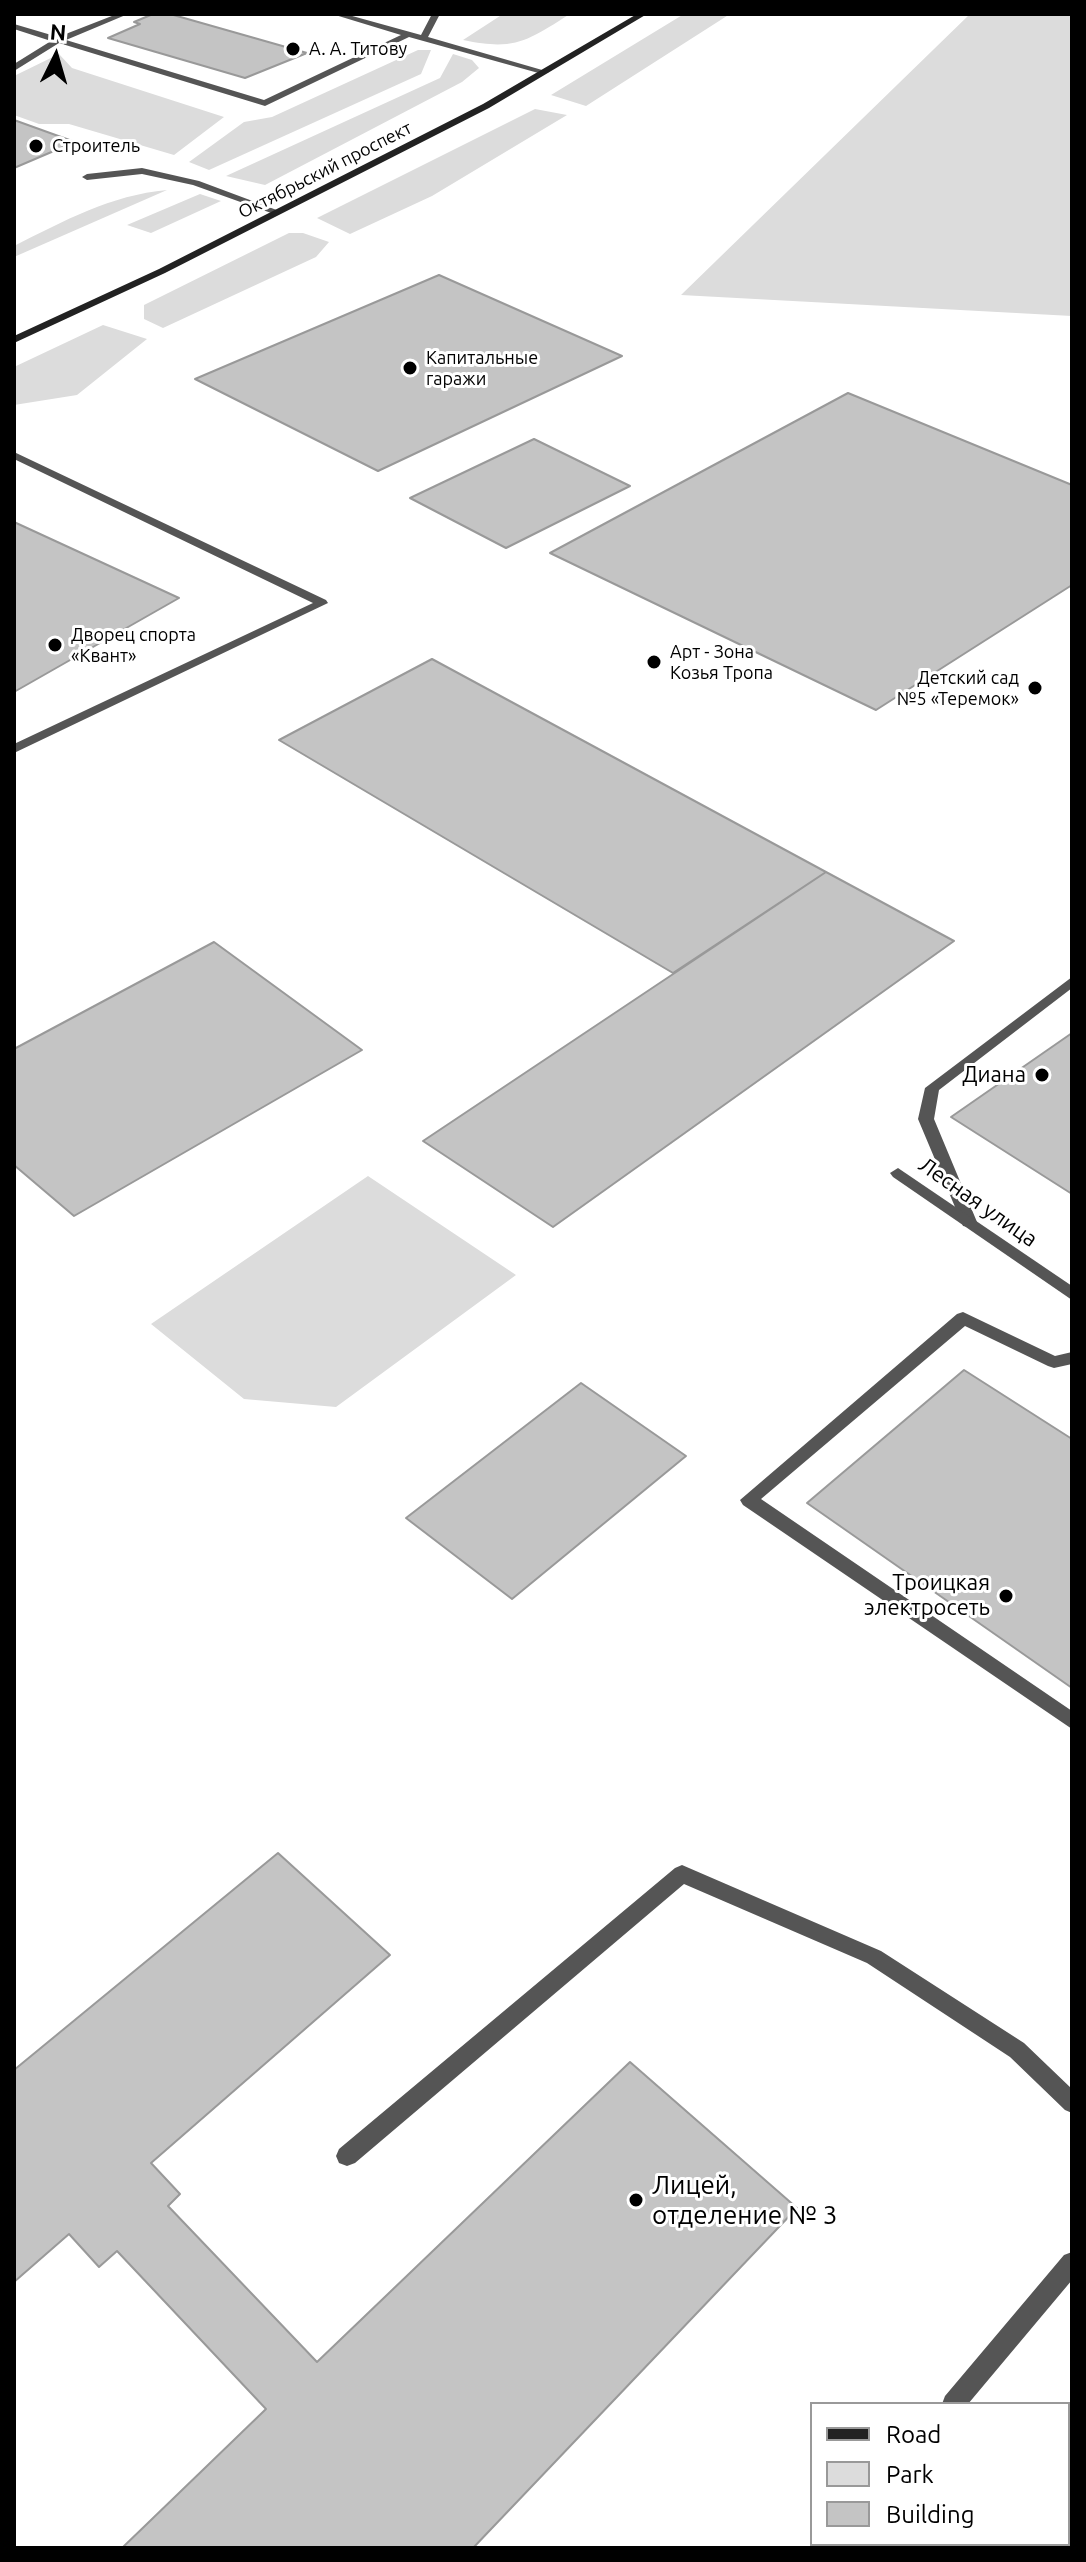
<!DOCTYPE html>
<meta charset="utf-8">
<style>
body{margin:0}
#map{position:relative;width:1086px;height:2562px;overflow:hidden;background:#fff;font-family:Ubuntu,sans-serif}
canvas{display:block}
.frame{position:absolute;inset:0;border:16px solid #000;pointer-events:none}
.legend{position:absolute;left:810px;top:2402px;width:260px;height:144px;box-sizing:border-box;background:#fff;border:2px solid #999;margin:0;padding:10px 14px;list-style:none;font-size:24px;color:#000}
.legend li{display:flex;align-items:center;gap:16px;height:40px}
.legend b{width:40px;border:2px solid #999}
.north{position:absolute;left:16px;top:16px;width:80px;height:80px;-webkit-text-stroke:6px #fff;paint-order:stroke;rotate:5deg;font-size:22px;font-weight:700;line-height:32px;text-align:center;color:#000}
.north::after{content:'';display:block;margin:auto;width:28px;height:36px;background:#000;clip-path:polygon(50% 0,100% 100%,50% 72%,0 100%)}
</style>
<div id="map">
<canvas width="1086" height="2562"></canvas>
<div class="frame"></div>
<ul class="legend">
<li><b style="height:10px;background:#222"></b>Road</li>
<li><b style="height:22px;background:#dcdcdc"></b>Park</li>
<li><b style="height:22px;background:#c4c4c4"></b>Building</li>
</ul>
<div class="north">N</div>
</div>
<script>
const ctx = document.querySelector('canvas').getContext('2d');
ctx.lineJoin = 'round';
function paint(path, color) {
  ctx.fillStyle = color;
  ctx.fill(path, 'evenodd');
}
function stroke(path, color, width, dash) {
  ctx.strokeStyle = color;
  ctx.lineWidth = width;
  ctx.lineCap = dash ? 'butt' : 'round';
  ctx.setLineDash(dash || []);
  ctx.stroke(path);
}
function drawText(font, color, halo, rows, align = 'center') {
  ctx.font = font + ' Ubuntu,sans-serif';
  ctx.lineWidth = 6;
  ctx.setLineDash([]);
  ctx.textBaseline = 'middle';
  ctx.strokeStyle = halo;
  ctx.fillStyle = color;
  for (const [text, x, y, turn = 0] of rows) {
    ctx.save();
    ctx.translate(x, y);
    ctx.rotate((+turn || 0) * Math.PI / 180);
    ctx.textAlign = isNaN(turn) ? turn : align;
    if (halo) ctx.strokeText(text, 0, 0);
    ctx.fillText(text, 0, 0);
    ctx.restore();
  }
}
paint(new Path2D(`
 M503,14H570C527,41 515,51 463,40Z
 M684,14H730L586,106L551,95Z
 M970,14H1072V316L681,295Z
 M418,50H431L421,74L209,170L189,162L244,122L272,117Z
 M59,54L72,68L224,117L174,155L69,124H39L14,115V76Z
 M453,54L472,60L479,68L462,82L265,185L226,176L440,78Z
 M535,109L567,115L432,196L350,234L317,218Z
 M167,190L14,257V246C64,221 111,195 167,190Z
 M200,194L221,201L151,233L127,225Z
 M289,233H303L329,242L316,257L163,328L144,319V305Z
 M103,325L147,339L77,395L14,405V367Z
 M368,1176L516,1275L336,1407L244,1399L151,1324Z`), '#dcdcdc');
const building = new Path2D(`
 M153,14H170L307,53L245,78L108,38L140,24L134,22Z
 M14,120L75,142L14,168Z
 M439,275L622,356L378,471L195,379Z
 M848,393L1072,485V585L876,710L550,553Z
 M534,439L630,486L506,548L410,498Z
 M14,522L179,598L14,692Z
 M432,659L826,872L673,973L279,740Z
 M826,872L954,941L553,1227L423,1141Z
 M214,942L362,1050L74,1216L14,1165V1049Z
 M1072,1033V1194L951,1117Z
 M964,1370L1072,1439V1688L807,1503Z
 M581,1383L686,1456L512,1599L406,1518Z
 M278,1853L390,1955L151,2163L180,2194L168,2206L317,2362L630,2062L797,2208L473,2548H122L266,2409L117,2251L99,2267L69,2234L14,2282V2070Z`);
paint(building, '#c4c4c4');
stroke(building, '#999', 2);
paint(new Path2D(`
 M117,14H128L66,40L264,100L401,35L332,14H345L421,35L432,14H440L428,37L549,72L542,74L409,37L265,106L59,43L14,71V64L51,41L14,29V24L58,37Z
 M142,168L199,181L282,212L274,214L193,185L142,174L87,180L82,177L87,174Z
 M14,452L326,600L328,603L14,753V744L313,603L14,459Z
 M1072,977V988L939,1090L934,1119L977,1222L969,1227L963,1226L918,1119L925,1088Z
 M963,1312L1055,1356L1072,1352V1364L1054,1368L1048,1366L965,1326L761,1499L1072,1711V1729L743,1505L740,1500L957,1314Z
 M682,1865L881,1951L1024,2043L1072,2089V2113L1065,2110L1010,2057L867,1963L684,1884L355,2163L347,2166L339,2163L336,2156L339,2149L675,1868Z
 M1072,2252V2280L968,2404H942L945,2396L1064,2255Z
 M821,2544H846L844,2548H819Z`), '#555');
paint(new Path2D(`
 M898,1168L1072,1286V1300L893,1177L890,1173Z`), '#555');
paint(new Path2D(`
 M637,14H647L489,108L165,273L14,343V336L159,269L483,104Z`), '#222');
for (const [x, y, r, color] of [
 [293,49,8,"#000"],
 [36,146,8,"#000"],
 [410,368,8,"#000"],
 [55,645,8,"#000"],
 [654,662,8,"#000"],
 [1035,688,8,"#000"],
 [1042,1075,8,"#000"],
 [1006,1596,8,"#000"],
 [636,2200,8,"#000"]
]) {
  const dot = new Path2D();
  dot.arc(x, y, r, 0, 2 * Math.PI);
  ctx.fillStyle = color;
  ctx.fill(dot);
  stroke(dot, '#fff', 3);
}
drawText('18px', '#000', '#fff', [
 ["А. А. Титову",309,49],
 ["Строитель",52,146],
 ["Капитальные",426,358],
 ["гаражи",426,379],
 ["Дворец спорта",71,635],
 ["«Квант»",71,656],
 ["Арт - Зона",670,652],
 ["Козья Тропа",670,673],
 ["Детский сад",1019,678,"right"],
 ["№5 «Теремок»",1019,699,"right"]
], 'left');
drawText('18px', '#000', '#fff', [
 ["Октябрьский проспект",325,170,-27]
]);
drawText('22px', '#000', '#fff', [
 ["Диана",1026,1075],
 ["Троицкая",990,1583],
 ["электросеть",990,1608]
], 'right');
drawText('22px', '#000', '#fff', [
 ["Лесная улица",978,1202,35]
]);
drawText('26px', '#000', '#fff', [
 ["Лицей,",652,2185],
 ["отделение № 3",652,2215]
], 'left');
</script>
